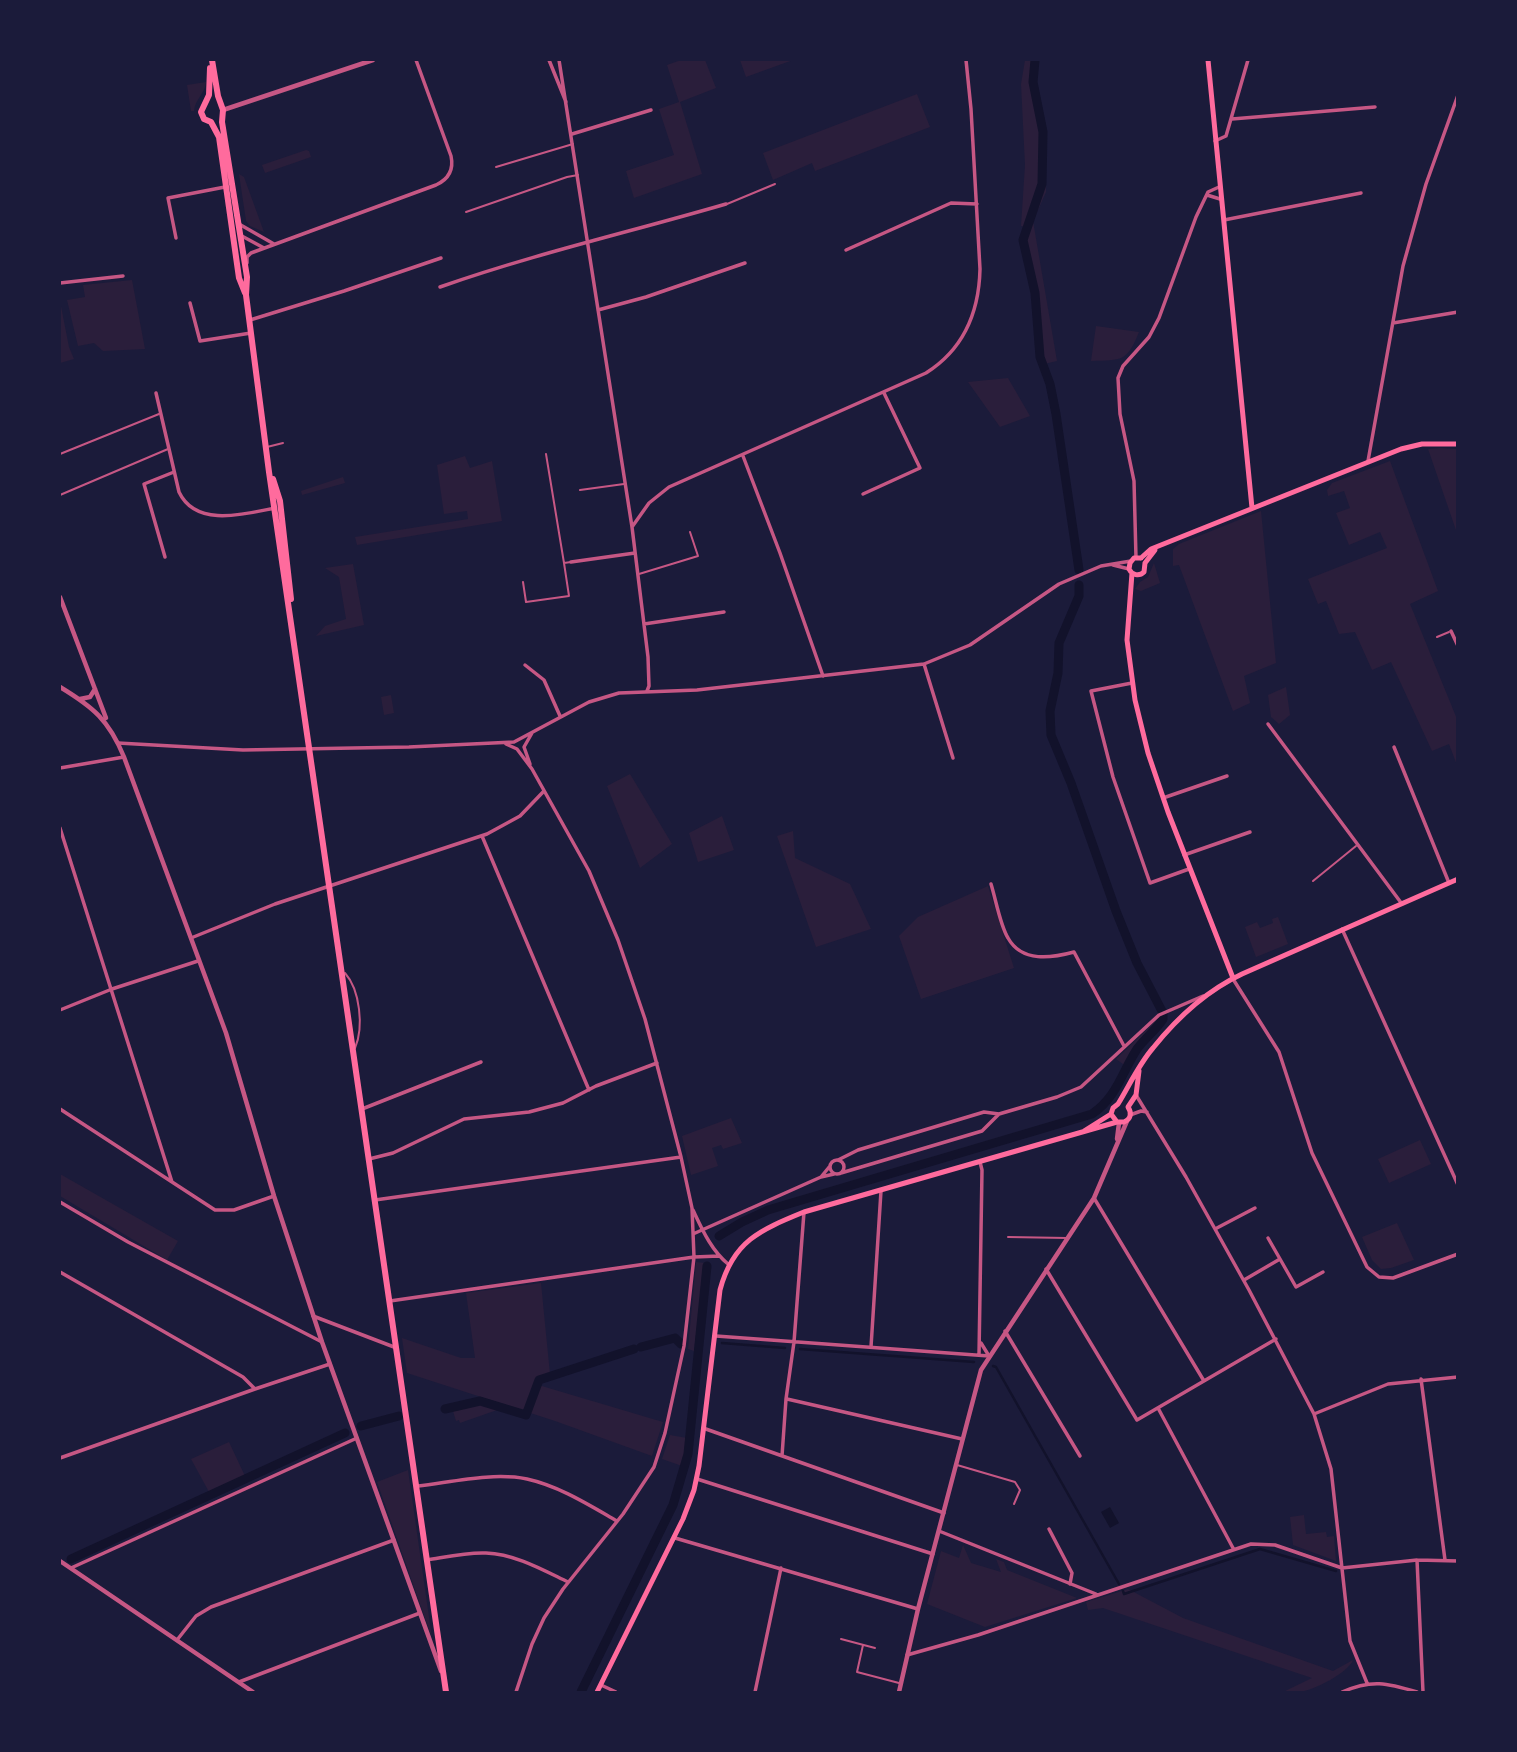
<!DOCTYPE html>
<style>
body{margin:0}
#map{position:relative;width:1517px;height:1752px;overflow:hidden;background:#1b1b3a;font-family:Poppins,sans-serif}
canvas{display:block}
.frame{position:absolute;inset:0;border:61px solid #1b1b3a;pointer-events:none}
</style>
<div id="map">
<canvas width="1517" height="1752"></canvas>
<div class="frame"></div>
</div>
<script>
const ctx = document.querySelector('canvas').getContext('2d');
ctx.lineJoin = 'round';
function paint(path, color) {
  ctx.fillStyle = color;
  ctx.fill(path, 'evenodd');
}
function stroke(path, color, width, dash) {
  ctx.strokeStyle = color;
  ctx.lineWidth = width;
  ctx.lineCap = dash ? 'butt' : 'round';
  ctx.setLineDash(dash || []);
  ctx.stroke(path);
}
paint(new Path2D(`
 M681,60H705L716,88L680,102L702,174L634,198L626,171L674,155L659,109L679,102L667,65Z
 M740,60H793L746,77Z
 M1025,60H1038L1036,79L1039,107L1046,128V192L1033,221L1057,361L1044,364C1039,340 1040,317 1036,293C1033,271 1024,249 1028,227L1021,226L1025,165L1021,84Z
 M206,82C205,94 195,99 194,111H191L187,85Z
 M917,94L930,127L815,171L812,163L773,180L763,153Z
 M306,150L309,151L311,157L265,173L262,165Z
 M239,174L244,177L264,232L250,226L246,221Z
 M132,280L145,349L103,351L94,343L78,346L67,300L85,297L83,285Z
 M60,301L69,347L74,359L60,363Z
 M1096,326L1139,332C1127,362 1122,360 1091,361Z
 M1008,378L1030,416L1000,427L968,382Z
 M1440,448L1457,449V533L1428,449Z
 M465,456L470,468L492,461L502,521L357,545L355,537L468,519L467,511L444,514L437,465Z
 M1390,461L1438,591L1410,604L1457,719V765L1449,744L1432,751L1391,662L1372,670L1355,632L1339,634L1326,601L1318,604L1308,579L1387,548L1380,532L1349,545L1336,513L1350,508L1344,491L1328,496L1327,490L1332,483Z
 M343,477L345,483L302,495L301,491Z
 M1261,511L1276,663L1244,676L1250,703L1233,711L1179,565L1173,566V549L1179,544Z
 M1154,563L1160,583L1141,591L1135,589L1140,582L1148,577Z
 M353,564L364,625L316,636L325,626L346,619L339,577L325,568Z
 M1286,687L1290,715L1279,724L1271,717L1268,695Z
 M391,695L394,713L384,715L381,697Z
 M630,774L672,844L640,868L607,786Z
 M722,816L734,850L698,862L689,833Z
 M793,831L795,858L850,884L871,929L816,947L777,836Z
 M988,886L1014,968L921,999L899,936L918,917Z
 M1278,917L1288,944L1256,957L1245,927L1257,922L1260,928L1273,923L1272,919Z
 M1160,1017L1142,1037L1127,1067L1116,1059Z
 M731,1118L742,1143L723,1149L721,1145L712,1148L718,1166L691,1175L682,1136Z
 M1420,1140L1431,1164L1389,1183L1378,1159Z
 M60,1174L178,1241L167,1260L60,1196Z
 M1397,1223L1414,1260L1391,1268L1381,1269L1372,1260L1362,1237Z
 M696,1262L705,1263L694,1351L688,1349Z
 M541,1283L550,1374L537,1379L535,1384L663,1422L652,1456L555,1421L407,1373L402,1338L461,1358H475L466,1293Z
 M480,1402L500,1409L460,1423L459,1420L456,1421L452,1408Z
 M670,1435L687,1438L682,1466L662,1459Z
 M229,1442L245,1476L209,1492L191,1459Z
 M408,1470L432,1638L377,1482Z
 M1304,1515L1306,1534L1326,1532L1327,1537L1334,1536L1336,1561L1293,1545L1290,1517Z
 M963,1545L971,1563L1001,1572L996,1559L1004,1562L1007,1570L1077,1598L985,1627L927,1604L941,1551L959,1558Z
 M1128,1589L1183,1618L1333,1671L1353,1660C1348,1673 1314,1690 1300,1692C1295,1693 1288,1692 1283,1692L1312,1678L1103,1608L1088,1610L1086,1602Z`), '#2a1e3b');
paint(new Path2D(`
 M1110,1507L1119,1523L1110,1528L1101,1512Z`), '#12122b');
stroke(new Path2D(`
 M722,1343L785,1348
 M698,1346L701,1345
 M800,1349L974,1362
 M993,1366L996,1367L1119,1584
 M1123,1591L1124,1594L1260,1549L1336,1571`), '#12122b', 2.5);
stroke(new Path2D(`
 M1035,60L1033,82L1043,132L1042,184L1023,240L1035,293L1040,357L1050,384L1056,414L1079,570
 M719,1236L742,1222L768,1210L1092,1114C1117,1097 1122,1072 1137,1049C1145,1038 1156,1030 1163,1019V1013L1137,963L1116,911L1071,783L1051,735L1050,711L1058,673L1059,643L1079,596V585
 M641,1347L675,1338L681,1344
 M445,1409L480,1401L526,1415L539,1380L634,1349
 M361,1426L399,1416
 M71,1559L345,1433
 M581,1692L673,1505L688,1454L707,1266`), '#12122b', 9);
stroke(new Path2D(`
 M496,167L573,144
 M727,204L775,184
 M466,212L567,177L578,175
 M267,447L283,443
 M60,454L159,414
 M546,454L564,563L571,562
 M580,490L624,484
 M60,495L168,449
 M639,574L698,556L690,532
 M523,582L526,602L569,596L564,563
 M1437,637L1449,632
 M1313,881L1356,846
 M345,973C360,990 364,1027 355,1048
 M1008,1237L1067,1238
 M957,1465L1015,1482L1020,1490L1014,1504
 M841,1639L875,1648
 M863,1645L857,1672L899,1683`), '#c65784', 2);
stroke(new Path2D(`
 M549,60L566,102
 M559,60L632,527L648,657L649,686L647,691
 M1232,119L1375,107
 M572,134L651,110
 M1215,141L1226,136L1248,60
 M1207,195L1220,199
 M1224,220L1361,193
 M239,224L274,244
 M240,235L264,248
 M176,238L168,198L225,187
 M846,250L951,203L977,204
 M247,263V257L251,253L436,185C449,179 454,170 451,156L416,60
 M60,283L123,276
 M440,287C534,254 630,232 726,204
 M190,303L200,341L251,333
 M598,310L646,297L745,263
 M250,320L344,291L441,258
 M1393,323L1458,312
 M156,393L179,492C196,528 245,514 275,508
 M743,456L780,553L823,676
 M1368,461L1403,266L1426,184L1458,95
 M863,494L920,468L884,393
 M632,527L649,503L669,487L926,373C964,349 979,313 980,269L971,109L966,60
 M165,557L144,484L174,472
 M1136,558L1134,481L1120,414L1118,378L1123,366L1149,337L1159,318L1196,217L1208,192L1219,187
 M571,562L635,553
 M1113,565L1129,569
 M644,624L724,612
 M1451,631L1458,646
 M924,664L953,758
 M525,665L544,680L560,716
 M1132,683L1091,691L1113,777L1150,883L1189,869
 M1268,724L1402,904
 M118,743L243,750L409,747L514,742L589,702L619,693L697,690L924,664L970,645L1059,584L1101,566L1131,561
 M506,744L517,749L532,769L589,871L618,940L645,1019L681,1157L692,1208L694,1257L684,1346L665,1433L654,1467L623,1514L563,1589L544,1618L532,1644L516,1692
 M1394,747L1449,883
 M530,764L524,747L532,733
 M60,768L124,757
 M1163,798L1227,776
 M60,828L172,1182
 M482,836L589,1090
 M1184,855L1250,832
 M991,884C996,900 1000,925 1008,938C1022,963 1052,958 1074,952L1124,1046
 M1342,929L1458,1185
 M191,938L275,904L487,834L520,816L544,791
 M1233,979L1279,1052L1312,1153L1367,1267L1379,1277L1393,1278L1458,1254
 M60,1010L112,989L198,961
 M1136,1095L1186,1177L1249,1290L1314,1414L1331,1469L1350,1641L1367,1683
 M60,1109L215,1210H234L274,1196
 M362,1109L481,1062
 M1130,1115L1141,1111L1147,1112
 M369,1159L393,1153L464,1119L529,1112L563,1103L596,1086L657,1063
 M838,1160L858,1150L984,1112L999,1114L1057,1097L1081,1087L1159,1015L1203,996
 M830 1167a7 7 0 1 1 14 0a7 7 0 1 1-14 0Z
 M830,1166L821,1177L834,1174
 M841,1173L982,1131L999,1114
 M1094,1198L1204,1381
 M375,1200L681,1157
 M60,1202L128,1242L322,1342
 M693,1210C702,1229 711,1250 728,1264
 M1215,1229L1255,1208
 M693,1234L821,1177
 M1268,1238L1296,1287L1323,1272
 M1046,1269L1137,1420L1276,1339
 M60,1272L243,1377L255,1389L330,1364
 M1244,1280L1280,1259
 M390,1301L694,1257L719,1256
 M313,1316L394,1347
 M1005,1331L1080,1456
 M716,1336L989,1356
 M981,1343L989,1356
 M871,1347L881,1191
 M979,1355L982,1170L980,1162
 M1421,1379L1445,1560
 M787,1399L962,1439
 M1158,1408L1233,1548
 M1314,1414L1388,1384L1458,1377
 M703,1428L944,1513
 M782,1456L786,1399L794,1342L804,1212
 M60,1458L255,1389
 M697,1479L933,1554
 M418,1486C452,1482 493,1472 527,1479C559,1486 589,1505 617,1521
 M1049,1529L1072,1573L1070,1584
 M939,1531L1096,1594
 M675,1538L918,1609
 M427,1560C446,1557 467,1552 486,1553C515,1554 543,1570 568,1582
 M1417,1560L1423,1692
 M71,1568L357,1438
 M177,1640L196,1616L211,1607L394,1540
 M907,1655L978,1635L1251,1544L1275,1545L1342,1568L1417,1560L1458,1561
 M239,1682L420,1613
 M601,1685L616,1692
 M755,1692L781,1568
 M1342,1692C1372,1679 1387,1683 1417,1692`), '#c65784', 3.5);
stroke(new Path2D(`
 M223,110L373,60
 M60,597L106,718
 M60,687C93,707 109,720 124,757L226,1033L274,1196L322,1342L441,1671
 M80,699L90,697L95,689
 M1117,1139L1119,1123
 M60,1561L253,1692
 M899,1692L918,1609L981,1370L1094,1198L1127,1121`), '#c65784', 4.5);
stroke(new Path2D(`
 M1208,60L1252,508
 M1141,558L1151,549L1401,449L1422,444H1458
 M1141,558H1134L1130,563L1129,569C1132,575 1139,577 1144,572L1145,563L1155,550
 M1132,573L1127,640L1135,700L1148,753L1168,812L1233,978
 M1139,1071L1136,1095L1128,1107C1132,1113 1131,1119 1124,1122H1117L1111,1114L1113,1108L1118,1104C1129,1086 1139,1064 1153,1048C1177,1018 1208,990 1242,974L1458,879
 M1084,1131L1111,1114
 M597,1692L683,1519L694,1490L699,1466L720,1290C733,1241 760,1230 804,1212L1117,1122`), '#ff6b9d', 5);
stroke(new Path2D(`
 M212,60L218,96L223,110L222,122L247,277L246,295L269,472L446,1692
 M210,68L209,95L201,112L204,119L211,122L219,137L239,278L245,293
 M273,479L280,501L291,599`), '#ff6b9d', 6);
</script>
